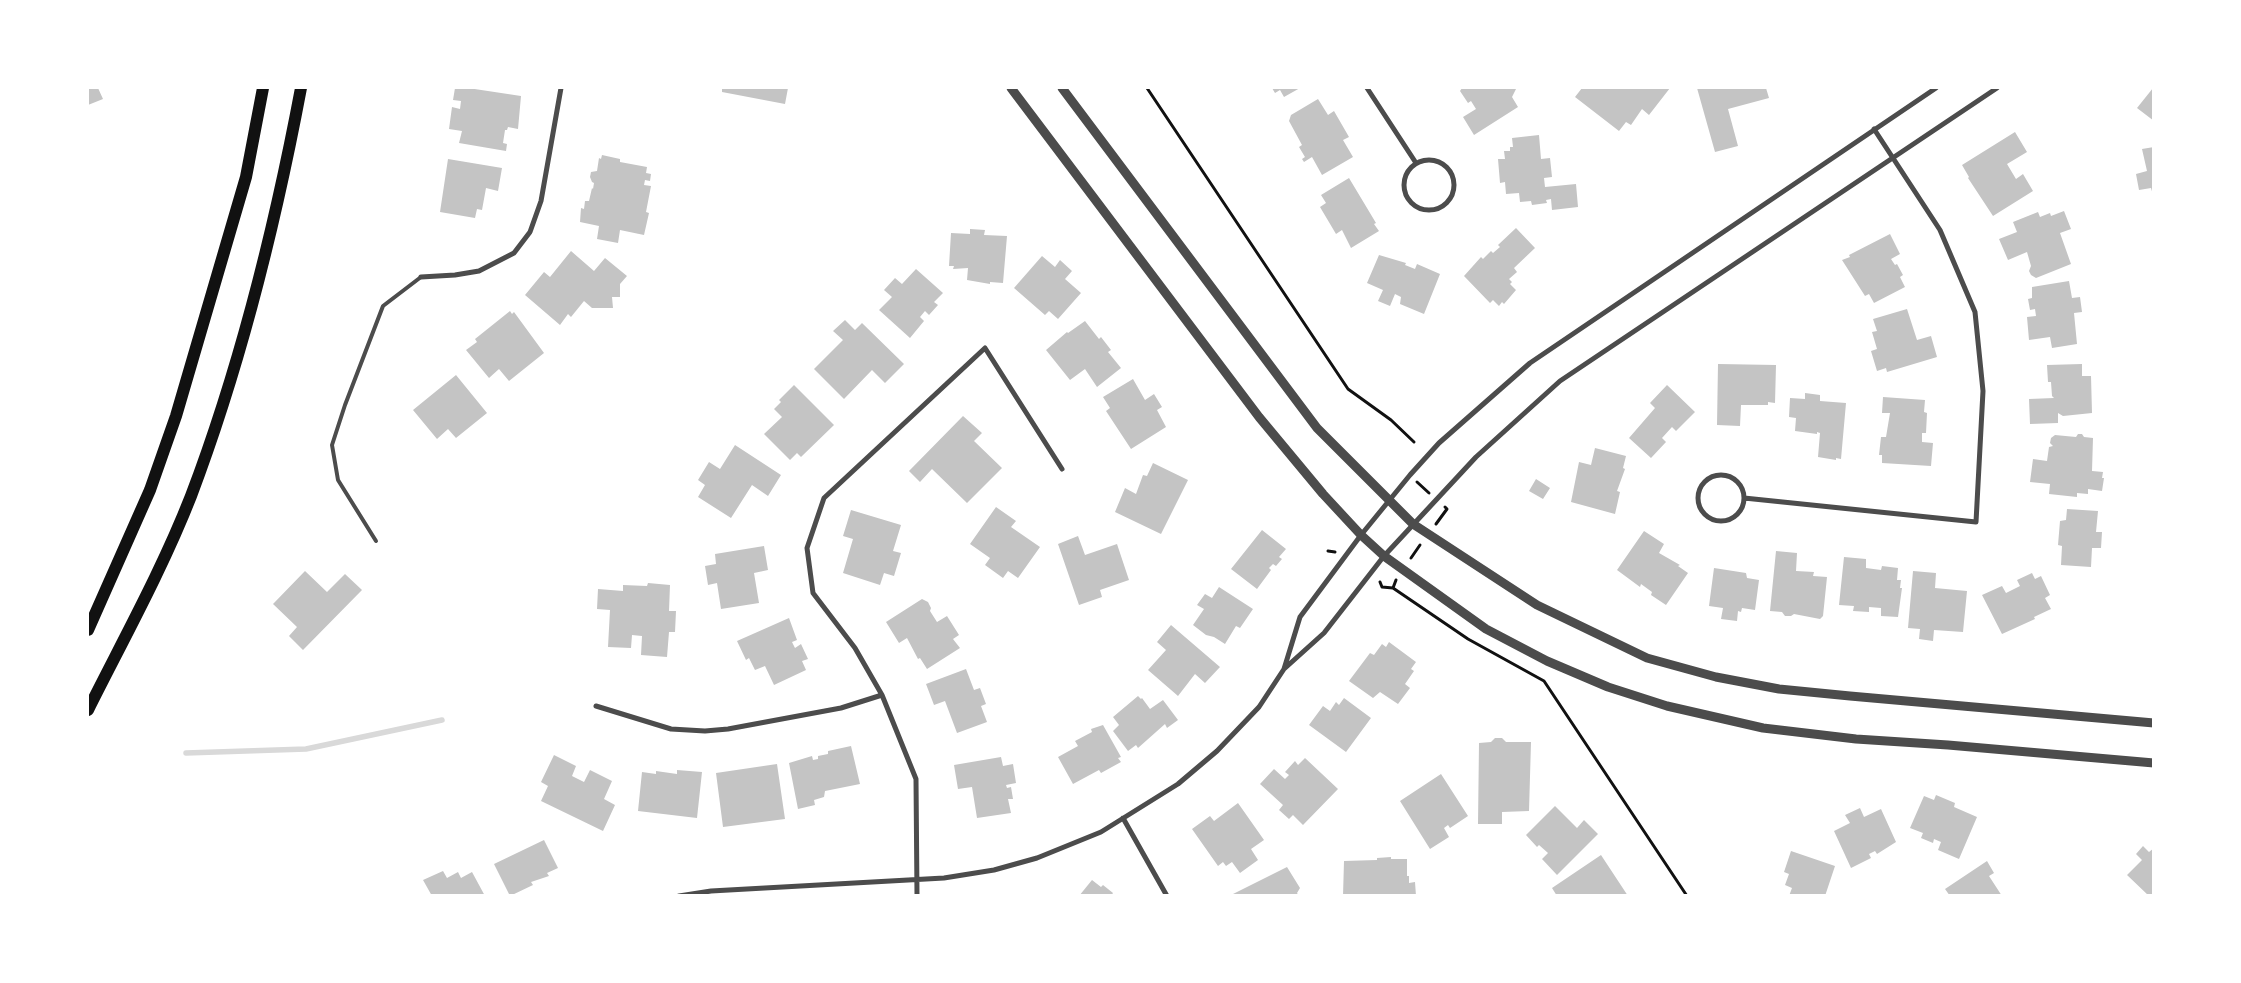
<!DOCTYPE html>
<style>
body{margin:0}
#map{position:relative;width:2241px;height:983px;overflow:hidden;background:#fff;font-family:"Fira Sans",sans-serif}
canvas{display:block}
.frame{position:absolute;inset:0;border:89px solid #fff;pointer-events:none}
</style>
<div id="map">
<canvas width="2241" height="983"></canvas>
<div class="frame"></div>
</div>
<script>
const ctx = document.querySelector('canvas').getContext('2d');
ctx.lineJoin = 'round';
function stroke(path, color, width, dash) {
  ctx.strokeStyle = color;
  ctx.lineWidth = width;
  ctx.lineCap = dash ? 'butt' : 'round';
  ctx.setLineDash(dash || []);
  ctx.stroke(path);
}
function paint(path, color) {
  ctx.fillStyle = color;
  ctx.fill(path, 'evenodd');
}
stroke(new Path2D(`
 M186,753L306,749L442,720`), '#d9d9d9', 5.5);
paint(new Path2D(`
 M88,88H98L103,99L88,105Z
 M455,88H468L521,96L518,129L508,127L507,130H505L503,143L507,144L506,151L459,143L462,131L449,129L452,107L460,109L461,101L453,100Z
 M722,88H788L785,104L722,92Z
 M1272,88H1300L1284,97L1280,90L1275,93Z
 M1462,88H1514L1516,89L1512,97L1518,107L1474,135L1463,117L1476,109L1471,101L1468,103L1460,91Z
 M1582,88H1670L1649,115L1642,109L1631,125L1626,122L1619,131L1575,97Z
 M1697,88H1766L1769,98L1728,109L1738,146L1715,152Z
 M2153,88H2154V121L2137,108Z
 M1318,99L1328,115L1334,111L1349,137L1343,140L1353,157L1322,175L1312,157L1304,162L1302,159L1305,157L1299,147L1302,145L1289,121L1291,115Z
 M2015,132L2027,152L2007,164L2016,179L2023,174L2033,191L1993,216L1968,178L1969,177L1962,165Z
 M1539,135L1541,159L1550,158L1552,177L1544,178L1545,187L1576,184L1578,207L1552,210L1551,199L1546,200L1547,203L1532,205L1531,201L1520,202L1519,193L1506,194L1505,182L1500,183L1498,159H1505L1504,151H1510V147H1513L1512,138Z
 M2154,147V195H2153L2151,188L2139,190L2136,174L2147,171L2142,149Z
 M602,155L620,159V162L647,167L646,173L651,174L650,181L645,180L644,185L651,186L646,212L649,213L644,235L620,230L618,243L597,239L599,226L580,222L581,208L584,209L585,201H589L592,188L593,189L594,183L592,182L590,177L591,172L597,171L599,158L601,159Z
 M448,159L502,168L498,191L486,188L482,210L477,209L475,218L440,212Z
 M1349,178L1376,223L1374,224L1379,231L1351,248L1342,230L1336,234L1320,207L1326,203L1321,195Z
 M2064,211L2071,229L2060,233L2071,264L2036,278L2031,275L2029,271L2031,266L2027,252L2008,260L1999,239L2017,232L2013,222L2038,212L2040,217L2050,213L2051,216Z
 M1516,228L1535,248L1514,268L1517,272L1509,279L1512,282L1510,284L1516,290L1504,304L1502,302L1499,306L1493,300L1490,303L1464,276L1481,257L1483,259L1491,251L1493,253L1500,247L1498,245Z
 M970,229L985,230L984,235L1007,236L1003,283L990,282V284L967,280L968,268L953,269L954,266H949L951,233L970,234Z
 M1890,234L1900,254L1891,259L1895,265L1897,264L1903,275L1900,277L1905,287L1874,303L1869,294L1865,296L1842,260L1850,257L1849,255Z
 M571,251L594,271L605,258L627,276L620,284V297H612L613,308H592L584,301L571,317L568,314L560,325L525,295L544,272L550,277Z
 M1379,255L1406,263L1405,265L1415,269L1417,264L1440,274L1424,314L1400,304L1401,297L1395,294L1390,306L1378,301L1383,290L1367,283Z
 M1042,256L1055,267L1060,260L1072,271L1065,279L1081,293L1058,319L1049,311L1045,315L1014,288Z
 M916,269L943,293L934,302L938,305L929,315L925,311L920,317L924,321L910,338L879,310L892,297L884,290L895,278L902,284Z
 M2069,281L2072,298L2080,297L2082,312L2074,313L2077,344L2052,348L2050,337L2029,340L2027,317L2036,316L2035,309L2030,310L2028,299L2032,298V287Z
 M1907,309L1917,340L1931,336L1937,357L1887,372L1886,368L1877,371L1871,351L1877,349L1872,332L1877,331L1873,319Z
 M510,311L512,314L514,312L544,353L509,381L499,369L489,378L466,350L477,342L475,339Z
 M845,320L855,330L862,323L904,364L885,383L872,370L844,399L814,369L843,340L833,331Z
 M1085,321L1099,339L1101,337L1111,350L1108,352L1121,368L1097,387L1085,369L1070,380L1046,350L1067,332L1068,333Z
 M1718,364L1776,365L1775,403L1768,402V405H1741L1740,426L1717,425Z
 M2082,364V376H2091L2092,413L2063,416L2058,413V423L2030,424L2029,399L2054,398L2052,396L2051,382H2048L2047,365Z
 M456,375L487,413L456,438L448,429L437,439L413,410Z
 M1133,379L1145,400L1154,394L1162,407L1157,410L1166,427L1131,449L1106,411L1110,408L1103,397Z
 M794,385L834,425L801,457L797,453L790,460L764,434L782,417L774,409L781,402L779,400Z
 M1667,385L1695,412L1676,431L1672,427L1662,438L1666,442L1651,458L1629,438L1655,408L1650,403Z
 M1805,393L1820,395V401L1846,403L1841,459L1836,458V460L1818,457L1820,433L1817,432V434L1795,431L1796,418L1789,417L1790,398L1805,399Z
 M1883,397L1925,400L1924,412L1927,413L1926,433H1922V442L1933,443L1931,466L1882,463V455H1879L1881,437H1886L1890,413H1882Z
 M963,416L982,433L974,441L1002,468L967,503L932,469L920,482L909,471Z
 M2078,434H2082L2084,437L2093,438L2092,471L2103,472L2102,478H2104L2102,491L2088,489V494L2077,493V497L2049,494L2050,484L2030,482L2033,459L2047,461L2049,447L2053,446L2050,443L2051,438L2055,435L2076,437Z
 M735,445L781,475L768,496L752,485L731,518L698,497L705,485L698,480L709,462L720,469Z
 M1595,448L1626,456L1623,468L1625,469L1617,491L1620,492L1615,514L1571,502L1579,462L1591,465Z
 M1153,463L1188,480L1161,534L1115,512L1125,488L1136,494L1143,475L1147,476Z
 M1536,479L1550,488L1543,499L1529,491Z
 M996,507L1016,521L1011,527L1040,547L1018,578L1008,571L1003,578L985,565L990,558L970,544Z
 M2067,509L2098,511L2096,532H2102L2101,548H2092L2091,567L2061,565L2062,546L2058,545L2060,521L2066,520Z
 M851,510L901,525L893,551L901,553L894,576L884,573L880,585L843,573L853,539L843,536Z
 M1262,530L1286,549L1279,557L1282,559L1276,566L1273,564L1269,568L1271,570L1257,589L1231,569Z
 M1644,531L1664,544L1659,553L1680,565L1678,566L1688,573L1666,605L1651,595L1652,592L1641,584L1640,587L1617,570Z
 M1078,536L1085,555L1117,544L1129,580L1100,590L1102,597L1079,605L1058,544Z
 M764,546L768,570L754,573L759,603L721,609L717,583L708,585L705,566L716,564L715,554Z
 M1776,551L1797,553L1796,571L1814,572L1813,576L1827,577L1823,616L1820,619L1794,614L1791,616H1785L1782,612L1770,611Z
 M1844,557L1866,559V568L1881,570L1882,566L1898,568L1897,580H1901L1900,588H1902L1898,617L1881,616V608L1869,607V612L1853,611L1854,606L1839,605Z
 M1714,568L1746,573L1747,578L1759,580L1755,610L1742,608L1741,612L1738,611L1737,621L1721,619L1723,608L1709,606Z
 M305,571L327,592L345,574L362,590L303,650L289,636L297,627L273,604Z
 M1913,571L1936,573L1935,588L1967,591L1963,632L1934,630L1933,641L1919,639L1920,629L1908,628Z
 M2032,573L2035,579L2041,576L2050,595L2045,598L2051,609L2034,617L2035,619L2002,634L1982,595L2002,586L2006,593L2020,586L2017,580Z
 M648,583L670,585L669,611H676L675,632H669L667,657L641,655L642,636L632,635L631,648L608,647L610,610L597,609L598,589L623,591V585L647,586Z
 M1219,587L1253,609L1240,628L1236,626L1225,644L1214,637L1206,635L1193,625L1204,609L1197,605L1205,594L1212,598Z
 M922,599L928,602L931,608L930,611L937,622L947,616L959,635L953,639L960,648L927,669L920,658L918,659L907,638L899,643L886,622Z
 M789,618L797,640L792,642L795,648L801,644L808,659L802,661L806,670L774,685L765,666L755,670L749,658L746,660L737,641Z
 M1171,625L1220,667L1205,683L1195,674L1178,696L1148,670L1166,650L1157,642Z
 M1389,642L1416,662L1411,669L1414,671L1405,684L1410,688L1398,704L1380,692L1373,698L1349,681L1370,653L1374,655L1382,644L1386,647Z
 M966,669L974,690L980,688L986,704L981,706L987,722L957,733L945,701L934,705L926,684Z
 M1138,696L1141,699L1142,698L1150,709L1163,700L1178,720L1167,728L1165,724L1138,748L1136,745L1128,751L1113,731L1119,725L1113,717Z
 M1344,698L1371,718L1346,752L1309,725L1323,706L1330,711L1336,702L1339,705Z
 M1103,725L1121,757L1118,758L1121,762L1101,773L1099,770L1073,784L1058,757L1078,746L1075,741L1092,732L1091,729Z
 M1495,738H1502L1506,742H1531L1529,811L1502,812V824H1478L1479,743L1491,742Z
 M851,746L860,784L825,791L824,797L814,800L815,805L798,809L789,763L812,756L813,760L818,759V756L828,754V751Z
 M554,755L576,766L572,776L584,782L590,770L612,781L604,799L615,805L603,831L541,801L548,786L541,782Z
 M1001,757L1003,766L1013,764L1016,783L1006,785L1007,788L1011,787L1013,799H1008L1011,813L977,818L972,787L958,789L954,765Z
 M1305,758L1338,789L1303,825L1293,815L1289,819L1279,810L1283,805L1260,784L1274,769L1285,779L1289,775L1285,772L1295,761L1298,765Z
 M777,764L785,819L723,827L716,773Z
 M677,770L702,772L697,818L638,811L642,772L656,774V771L677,774Z
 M1441,774L1468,816L1450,828L1448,825L1444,828L1449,837L1430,849L1400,801Z
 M1936,795L1955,803L1954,807L1977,817L1959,859L1938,850L1941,842L1934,839L1933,843L1921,838L1923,833L1910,828L1924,796L1934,800Z
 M1238,803L1264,840L1251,849L1258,860L1240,873L1232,862L1226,866L1223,862L1218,866L1192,829L1210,816L1214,821Z
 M1555,806L1577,828L1584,820L1598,834L1557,875L1542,859L1548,853L1539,845L1537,847L1526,835Z
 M1860,808L1864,817L1881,809L1896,842L1877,854L1875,851L1869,854L1871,858L1851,868L1834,831L1850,823L1845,815Z
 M544,840L558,868L547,873L549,876L531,882L533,885L510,896L494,864Z
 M2143,846L2149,852L2154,848V896H2149L2127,875L2142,860L2136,854Z
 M1791,851L1835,866L1825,896H1789L1792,888L1785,885L1789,874L1784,872Z
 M1601,855L1628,896H1557L1552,888Z
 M1391,857V859H1407V876H1409V883L1415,882L1416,896H1343L1344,861L1377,860V858Z
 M1987,861L1994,873L1989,876L2002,896H1950L1945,889Z
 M1287,867L1300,888L1297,893L1299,896H1229Z
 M443,871L447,878L458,872L461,878L472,872L485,896H432L423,880Z
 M1092,880L1101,887L1103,885L1113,893L1111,896H1079Z`), '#c4c4c4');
stroke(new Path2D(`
 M1147,88L1348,389L1391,420L1414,442
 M1417,482L1429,493
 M1436,524L1447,509L1445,507
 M1328,551L1335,552
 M1411,558L1420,545
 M1396,580L1393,588L1468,639L1544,681L1687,896
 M1380,582L1382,587L1393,588`), '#111', 3);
stroke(new Path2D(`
 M376,541L338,480L332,445L345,405L383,306L421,277`), '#4c4c4c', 4);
stroke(new Path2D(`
 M1367,88L1416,163
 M1404 185a25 25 0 1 1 50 0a25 25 0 1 1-50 0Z
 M421,277L455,275L479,271L514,253L530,232L541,201L561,88
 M1698 498a23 23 0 1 1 46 0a23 23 0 1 1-46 0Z
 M1744,498L1976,522L1983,391L1975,312L1940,230L1874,129
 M1284,669L1324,633L1384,556L1476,457L1560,381L1997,88
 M596,706L671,729L705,731L728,729L841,708L882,695
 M1123,818L1167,896
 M679,896L711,891L944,878L994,870L1037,858L1101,832L1178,784L1217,751L1259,707L1284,669L1300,617L1361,535L1410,475L1439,443L1530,363L1936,88
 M917,896L916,779L882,695L855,648L813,593L807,548L824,498L985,348L1062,469`), '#4c4c4c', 5);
stroke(new Path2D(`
 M1011,88L1259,417L1323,494L1361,535L1384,556L1486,629L1547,661L1608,687L1667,706L1763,728L1856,739L1948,745L2154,763
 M1062,88L1317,428L1413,524L1537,605L1647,658L1716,677L1779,689L1850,696L2154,723`), '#4c4c4c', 9);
stroke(new Path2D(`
 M88,630L150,490L176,416L246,177L263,88
 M88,710C123,640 162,570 191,496C241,364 275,226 301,88`), '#111', 12);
</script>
